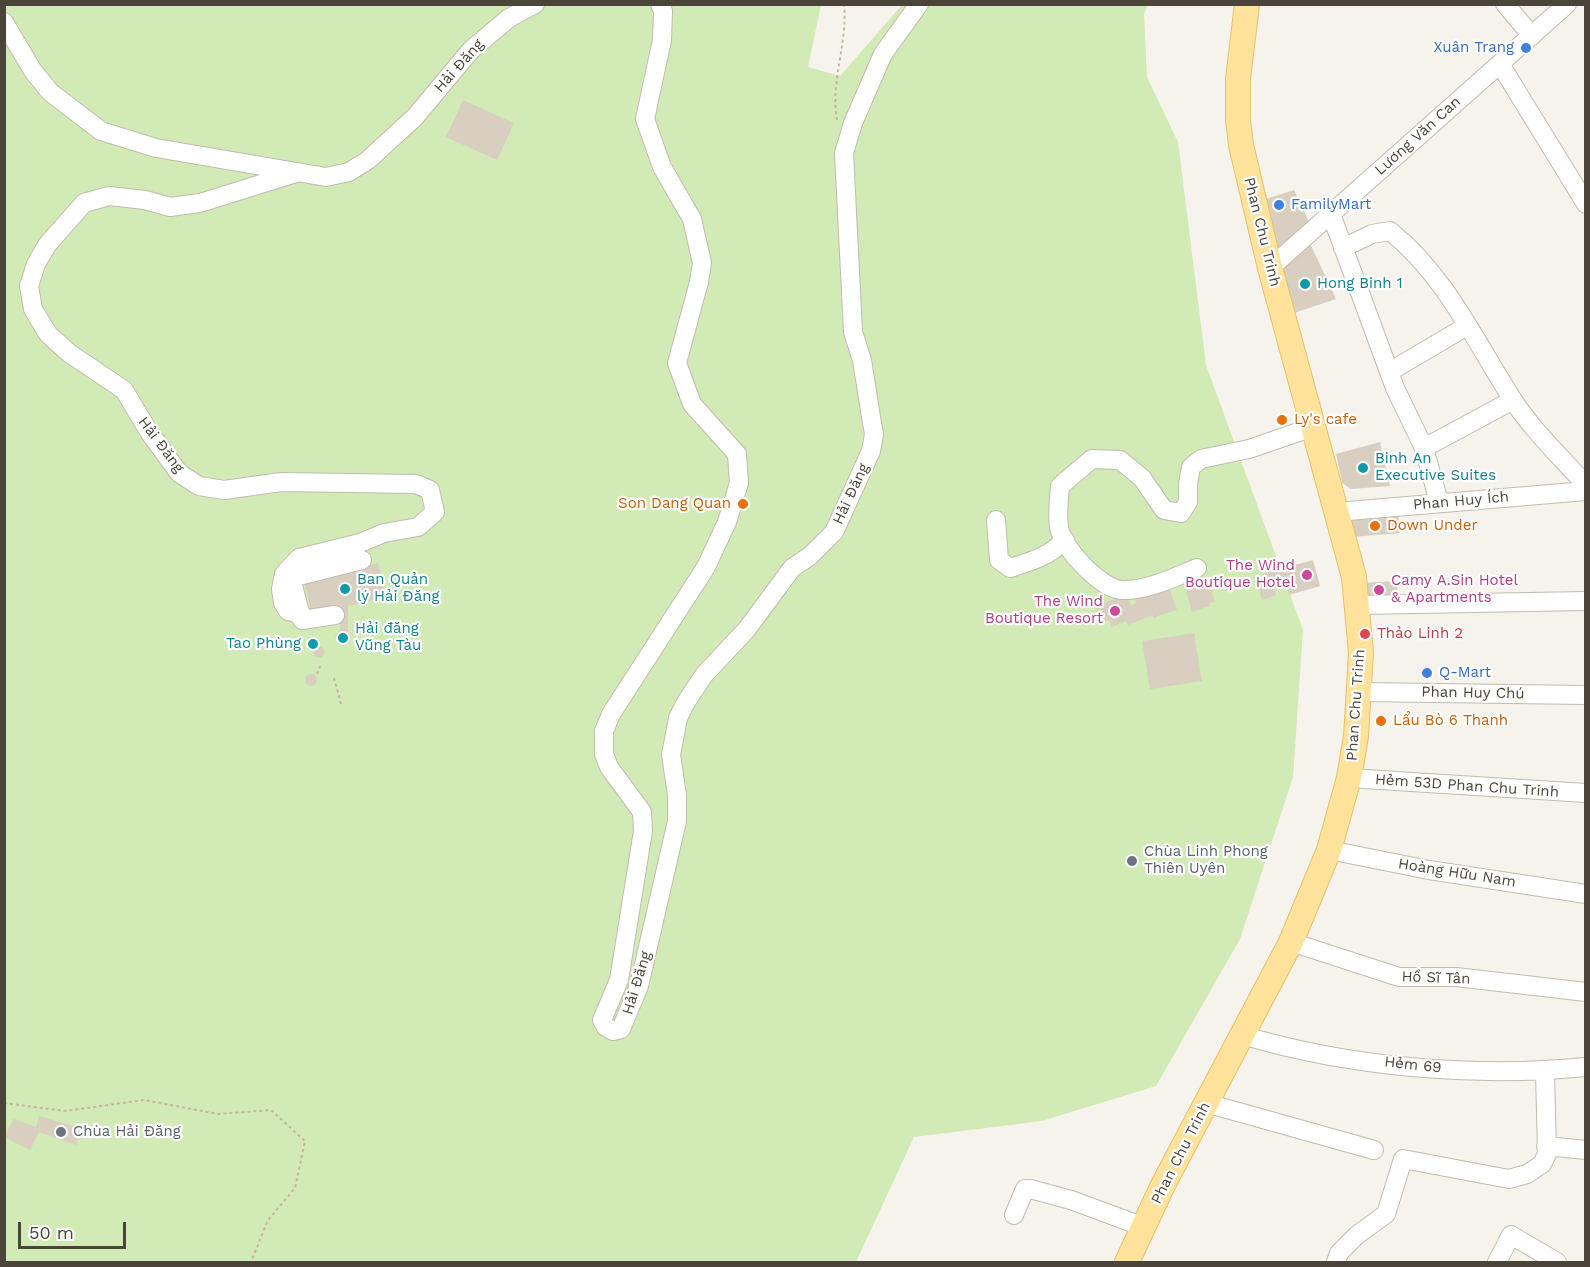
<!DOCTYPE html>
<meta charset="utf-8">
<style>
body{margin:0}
#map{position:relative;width:1590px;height:1267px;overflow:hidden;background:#f6f3ec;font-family:"Work Sans",sans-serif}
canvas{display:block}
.frame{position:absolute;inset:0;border:6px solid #4b4439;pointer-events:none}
.scale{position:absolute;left:18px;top:1222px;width:108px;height:27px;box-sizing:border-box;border:3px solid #4b4439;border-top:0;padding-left:8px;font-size:18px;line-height:21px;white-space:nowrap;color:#4b4439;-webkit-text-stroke:4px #fff;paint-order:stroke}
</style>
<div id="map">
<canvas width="1590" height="1267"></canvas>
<div class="frame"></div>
<div class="scale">50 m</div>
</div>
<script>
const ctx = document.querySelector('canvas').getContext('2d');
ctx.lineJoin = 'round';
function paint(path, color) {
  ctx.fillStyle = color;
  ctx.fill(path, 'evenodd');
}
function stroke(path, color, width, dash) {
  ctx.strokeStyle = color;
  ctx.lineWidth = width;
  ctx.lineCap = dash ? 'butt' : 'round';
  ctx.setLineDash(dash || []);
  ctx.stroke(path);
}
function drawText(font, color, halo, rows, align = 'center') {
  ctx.font = font + ' "Work Sans",sans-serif';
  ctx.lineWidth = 4.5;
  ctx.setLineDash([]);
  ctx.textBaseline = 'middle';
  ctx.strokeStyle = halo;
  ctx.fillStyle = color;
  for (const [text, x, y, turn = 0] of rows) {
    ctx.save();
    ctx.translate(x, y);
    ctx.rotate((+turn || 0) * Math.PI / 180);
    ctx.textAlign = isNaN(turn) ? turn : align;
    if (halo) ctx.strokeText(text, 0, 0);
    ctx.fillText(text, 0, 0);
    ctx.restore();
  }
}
paint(new Path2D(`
 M5,5H821L808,67L840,76L902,5H1148L1144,14L1147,77L1178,142L1206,365L1303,630L1293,777L1240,939L1156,1086L1042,1121L914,1137L856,1262H5Z`), '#d2eab5');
paint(new Path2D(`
 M463,100L514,123L497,160L446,137Z
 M1294,190L1312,228L1271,264L1257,202Z
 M1308,239L1336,299L1294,313L1274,268Z
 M1380,442L1390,486L1351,489L1342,483L1336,454Z
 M1398,514L1400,533L1352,537L1350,518Z
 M1313,560L1320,586L1289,595L1286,582L1273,585L1276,595L1262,600L1255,576Z
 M378,563L387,597L348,606V630L351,639L349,643L340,645L335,637L340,629L341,608L312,614L304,581Z
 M1397,581L1398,598L1361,599L1360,583Z
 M1205,582L1207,590L1211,589L1215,602L1209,603L1210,606L1192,612L1185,588Z
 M1145,586L1148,597L1170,590L1177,610L1153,618V615L1128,625L1126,621L1112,627L1109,620L1102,623L1095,606L1127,595L1131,605L1136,603L1132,590Z
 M1194,633L1202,681L1150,689L1142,641Z
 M313.5 652a5.5 5.5 0 1 1 11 0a5.5 5.5 0 1 1-11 0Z
 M305 680a6 6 0 1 1 12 0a6 6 0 1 1-12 0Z
 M39,1116L83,1129L76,1145L39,1132L30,1150L4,1137L14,1119L36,1127Z`), '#d8cfc1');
const minor = new Path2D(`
 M660,4L663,11L662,40L645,119L662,167L692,219L702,263L699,282L677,363L692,404L737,454L739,483L727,522L706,567L611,714L604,731V754L609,767L642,812L643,831L619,980L602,1020L606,1027L613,1031L621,1029L639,986L677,821V795L671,755L678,718L686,702L704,675L747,629L792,568L810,556L834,532L871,451L874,434L871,417L862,360L853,332L844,153L853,123L883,54L919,4
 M1505,4L1532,36
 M4,22L33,71L50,92L101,131L156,148L326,177L349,172L368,160L415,117L471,50L509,18L535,4
 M1500,64L1586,204
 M296,173L200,203L170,207L145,200L109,196L84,203L47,245L36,264L29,286L33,309L48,334L69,353L124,390L149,432L179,473L199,486L224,490L281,482L416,484L430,490L435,512L418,527L384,533L360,543L299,558L284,574L281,589L283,603L288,611L301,614
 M1331,214L1395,388L1424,448L1439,502
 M1343,248L1372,234L1390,231C1445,275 1474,339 1511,397C1531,429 1561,457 1586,485
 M1270,268L1567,4
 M1389,372L1467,326
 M1424,448L1513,400
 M1336,512L1586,491
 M996,520L999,560L1010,568C1032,561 1048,557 1065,540
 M1197,568C1175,577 1147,591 1122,590C1101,589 1062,548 1059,527C1057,514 1059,499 1060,486L1092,459L1120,460L1142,478L1164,510L1181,513L1188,502V484L1191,467L1201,459L1249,449L1313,427
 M1359,605L1586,601
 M335,615L302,620L291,578L362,560
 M1360,692L1586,695
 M1349,778L1586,793
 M1329,850L1429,870L1586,894
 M1291,942L1399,977H1456L1586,992
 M1242,1035C1348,1067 1476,1078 1586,1067
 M1206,1103L1374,1150
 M1546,1146L1586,1150
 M1014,1215L1025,1189H1030L1071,1200L1144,1227
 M1336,1262L1339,1253L1357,1235L1386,1214L1403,1159L1509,1179L1527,1174L1542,1164L1547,1154L1545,1071
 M1497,1262L1511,1235L1557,1262`);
const major = new Path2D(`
 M1127,1262L1163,1185L1291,942L1329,850L1349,778L1356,736L1361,653L1354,577L1270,268L1241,145L1238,120V79L1247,4`);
stroke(minor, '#c2bbae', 20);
stroke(major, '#e6c16a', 26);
stroke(new Path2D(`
 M837,120C830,81 848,44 844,4
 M317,674L320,666
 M334,678L341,704
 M4,1103L65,1111L144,1100L218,1114L271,1110L305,1141L295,1188L268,1220L251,1262`), '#c4b79f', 2, [3, 3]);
stroke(minor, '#fff', 18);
stroke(major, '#ffe39c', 24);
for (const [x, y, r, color] of [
 [1526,48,6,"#3f7fe0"],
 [1279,205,6,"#3f7fe0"],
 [1305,284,6,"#0f9aa8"],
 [1282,420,6,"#e8710a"],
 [1363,468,6,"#0f9aa8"],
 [743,504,6,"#e8710a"],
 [1375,526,6,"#e8710a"],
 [1307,575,6,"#d1479c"],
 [345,589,6,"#0f9aa8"],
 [1379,590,6,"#d1479c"],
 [1115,611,6,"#d1479c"],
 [1365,634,6,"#e0444e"],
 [343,638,6,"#0f9aa8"],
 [313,644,6,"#0f9aa8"],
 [1427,673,6,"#3f7fe0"],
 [1381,721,6,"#e8710a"],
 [1132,861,6,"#6b7280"],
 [61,1132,6,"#6b7280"]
]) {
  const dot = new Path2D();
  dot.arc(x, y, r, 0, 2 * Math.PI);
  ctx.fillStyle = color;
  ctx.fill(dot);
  stroke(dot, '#fff', 2);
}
drawText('15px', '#366cbe', '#fff', [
 ["Xuân Trang",1514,48,"right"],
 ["FamilyMart",1291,205],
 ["Q-Mart",1439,673]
], 'left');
drawText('15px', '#4b4439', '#fff', [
 ["Hải Đăng",459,66,-48],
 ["Lương Văn Can",1418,136,-42],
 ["Phan Chu Trinh",1262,232,76],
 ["Hải Đăng",161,445,53],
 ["Hải Đăng",851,494,-65],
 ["Phan Huy Ích",1461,501,-5],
 ["Phan Huy Chú",1473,693,1],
 ["Phan Chu Trinh",1356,705,-86],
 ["Hẻm 53D Phan Chu Trinh",1467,786,4],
 ["Hoàng Hữu Nam",1457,873,9],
 ["Hồ Sĩ Tân",1436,978,2],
 ["Hải Đăng",637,983,-73],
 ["Hẻm 69",1413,1065,6],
 ["Phan Chu Trinh",1181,1153,-63]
]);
drawText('15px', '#0d838f', '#fff', [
 ["Hong Binh 1",1317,284],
 ["Binh An",1375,459],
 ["Executive Suites",1375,476],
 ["Ban Quản",357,580],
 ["lý Hải Đăng",357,597],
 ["Hải đăng",355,629],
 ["Vũng Tàu",355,646],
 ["Tao Phùng",301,644,"right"]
], 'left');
drawText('15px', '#c56008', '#fff', [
 ["Ly's cafe",1294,420],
 ["Son Dang Quan",731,504,"right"],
 ["Down Under",1387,526],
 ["Lẩu Bò 6 Thanh",1393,721]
], 'left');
drawText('15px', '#b23c85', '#fff', [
 ["The Wind",1295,566],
 ["Boutique Hotel",1295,583],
 ["Camy A.Sin Hotel",1391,581,"left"],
 ["& Apartments",1391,598,"left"],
 ["The Wind",1103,602],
 ["Boutique Resort",1103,619]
], 'right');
drawText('15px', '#be3a42', '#fff', [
 ["Thảo Linh 2",1377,634]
], 'left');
drawText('15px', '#5b616d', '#fff', [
 ["Chùa Linh Phong",1144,852],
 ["Thiên Uyên",1144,869],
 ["Chùa Hải Đăng",73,1132]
], 'left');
</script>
